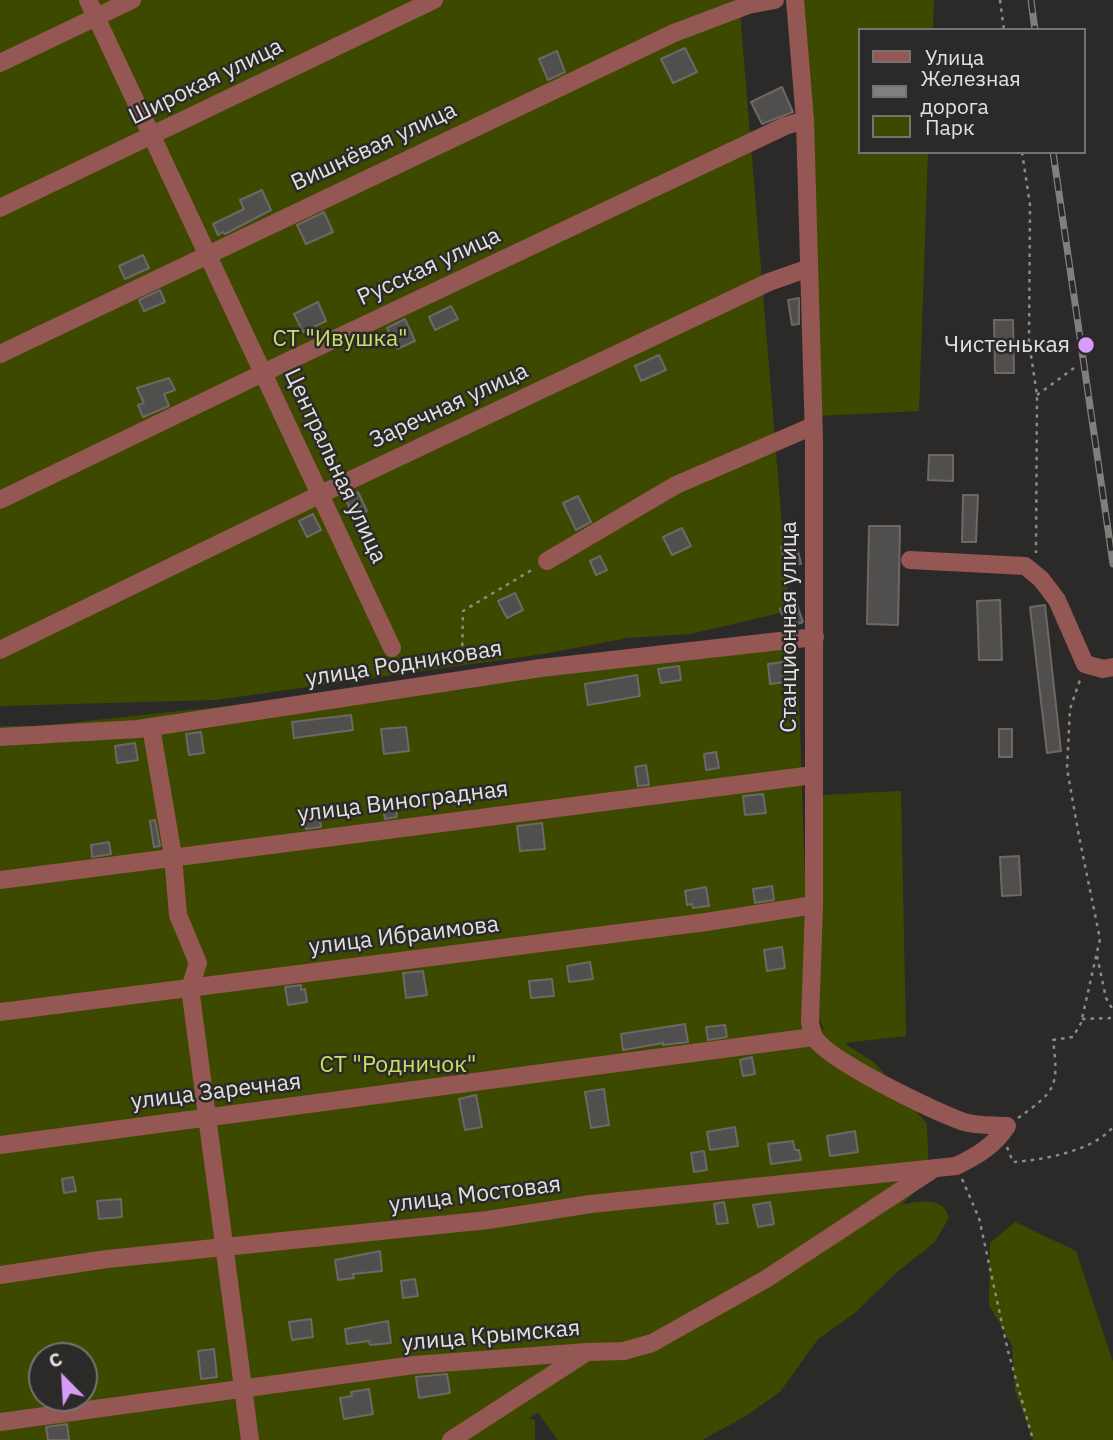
<!DOCTYPE html>
<meta charset="utf-8">
<style>
body{margin:0}
#map{position:relative;width:1113px;height:1440px;overflow:hidden;background:#2c2a28;font-family:"IBM Plex Sans",sans-serif}
canvas{display:block}
.legend{position:absolute;left:858px;top:28px;width:228px;height:126px;box-sizing:border-box;background:#2c2a28;border:2px solid #757372;margin:0;padding:9px 12px;list-style:none;font-size:21px;color:#e2e1e0}
.legend li{display:flex;align-items:center;gap:14px;height:35px}
.legend b{width:35px;border:2px solid #757372}
.north{position:absolute;left:28px;top:1342px;width:70px;height:70px;box-sizing:border-box;background:#2c2a28;border:2px solid #757372;border-radius:50%;rotate:336deg;font-size:19px;font-weight:700;line-height:28px;text-align:center;color:#e2e1e0}
.north::after{content:'';display:block;margin:auto;width:24px;height:32px;background:#d79bf9;clip-path:polygon(50% 0,100% 100%,50% 72%,0 100%)}
</style>
<div id="map">
<canvas width="1113" height="1440"></canvas>
<ul class="legend">
<li><b style="height:9px;background:#945753"></b>Улица</li>
<li><b style="height:9px;background:#817f7d"></b>Железная дорога</li>
<li><b style="height:19px;background:#3e4900"></b>Парк</li>
</ul>
<div class="north">С</div>
</div>
<script>
const ctx = document.querySelector('canvas').getContext('2d');
ctx.lineJoin = 'round';
function paint(path, color) {
  ctx.fillStyle = color;
  ctx.fill(path, 'evenodd');
}
function stroke(path, color, width, dash) {
  ctx.strokeStyle = color;
  ctx.lineWidth = width;
  ctx.lineCap = dash ? 'butt' : 'round';
  ctx.setLineDash(dash || []);
  ctx.stroke(path);
}
function drawText(font, color, halo, rows, align = 'center') {
  ctx.font = font + ' "IBM Plex Sans",sans-serif';
  ctx.lineWidth = 5;
  ctx.setLineDash([]);
  ctx.textBaseline = 'middle';
  ctx.strokeStyle = halo;
  ctx.fillStyle = color;
  for (const [text, x, y, turn = 0] of rows) {
    ctx.save();
    ctx.translate(x, y);
    ctx.rotate((+turn || 0) * Math.PI / 180);
    ctx.textAlign = isNaN(turn) ? turn : align;
    if (halo) ctx.strokeText(text, 0, 0);
    ctx.fillText(text, 0, 0);
    ctx.restore();
  }
}
paint(new Path2D(`
 M0,0H739L789,611L690,634L628,638L543,654L215,700L0,706Z
 M800,0H934L933,30H859V152H928L919,411L818,416Z
 M797,645L810,1022L825,1030L812,1008L823,795L901,791L906,1036L844,1043L875,1063L927,1124L929,1178L901,1205C919,1201 944,1196 949,1218L934,1243L897,1272L855,1313L818,1339L780,1392L746,1416L702,1440H558L538,1413L528,1419L535,1420V1440H0V726H40ZM42,1356H84V1398H42Z
 M1015,1222L1076,1251L1113,1362V1440H1033L1015,1390L1012,1345L989,1305L990,1243Z`), '#3e4900');
const building = new Path2D(`
 M685,48L697,72L673,83L661,59Z
 M557,51L565,72L548,80L539,59Z
 M782,87L793,112L762,124L751,102Z
 M262,190L271,210L225,234L223,232L218,235L213,224L244,209L240,200Z
 M324,212L333,232L306,244L297,225Z
 M143,255L149,268L125,279L119,266Z
 M160,290L165,302L144,311L139,300Z
 M799,298V324L792,325L788,300Z
 M318,302L326,321L303,332L294,314Z
 M451,306L458,319L435,330L429,317Z
 M405,319L415,341L397,349L387,328Z
 M994,320H1013L1014,373H995Z
 M659,355L666,370L641,381L635,366Z
 M169,378L175,390L164,394L169,406L143,417L138,405L144,403L137,388Z
 M929,455H953V481L928,480Z
 M358,492L367,511L354,517L345,498Z
 M963,495H978L976,542H962Z
 M578,496L591,522L576,530L563,503Z
 M313,514L321,530L307,537L299,521Z
 M869,526H900L898,625L867,624Z
 M682,528L691,546L672,555L663,537Z
 M796,543L801,564L786,567L781,547Z
 M600,556L607,570L596,575L590,561Z
 M515,593L523,610L507,618L498,601Z
 M1000,600L1002,660H979L977,601Z
 M796,602L803,622L787,628L780,609Z
 M1045,605L1061,751L1047,753L1030,607Z
 M791,661L793,681L770,684L768,664Z
 M679,666L681,680L661,683L658,669Z
 M637,675L640,696L588,705L585,684Z
 M351,715L353,730L294,738L292,722Z
 M406,727L409,751L384,754L381,729Z
 M999,729H1012V757H999Z
 M201,732L204,753L189,755L186,734Z
 M135,743L138,760L117,763L115,746Z
 M716,752L719,768L706,770L704,754Z
 M646,765L649,785L638,786L635,767Z
 M763,794L766,813L745,815L743,796Z
 M395,799L397,817L385,819L382,801Z
 M318,808L321,827L306,829L303,810Z
 M155,820L160,846L154,847L150,821Z
 M542,823L545,849L520,851L517,826Z
 M109,842L111,854L92,857L91,845Z
 M1019,856L1021,895L1002,896L1000,857Z
 M772,886L774,900L755,903L753,889Z
 M706,887L709,906L693,908L692,904L687,905L685,891Z
 M782,947L785,968L767,971L764,950Z
 M590,962L593,979L569,982L567,966Z
 M423,971L427,995L406,998L403,973Z
 M552,979L554,996L531,998L529,981Z
 M301,985V990L305,989L307,1002L288,1005L285,987Z
 M685,1024L688,1042L663,1045V1043L623,1050L621,1034Z
 M725,1025L727,1037L708,1040L706,1027Z
 M752,1057L755,1074L743,1076L740,1060Z
 M604,1089L609,1125L591,1128L585,1092Z
 M476,1095L482,1127L465,1130L459,1099Z
 M735,1127L738,1146L710,1150L707,1132Z
 M855,1131L858,1152L830,1156L827,1136Z
 M793,1141L795,1150H799L801,1160L771,1164L768,1144Z
 M704,1151L707,1170L694,1172L691,1153Z
 M73,1177L76,1191L64,1193L62,1179Z
 M121,1199L122,1217L99,1219L97,1201Z
 M724,1202L728,1223L717,1224L714,1204Z
 M770,1202L774,1224L758,1227L753,1205Z
 M380,1251L382,1271L353,1274L354,1278L338,1280L335,1260Z
 M415,1279L418,1296L403,1298L401,1281Z
 M311,1319L313,1337L292,1340L289,1322Z
 M388,1321L391,1343L370,1345L369,1341L347,1344L345,1329Z
 M214,1349L217,1377L201,1379L198,1351Z
 M447,1374L450,1393L419,1398L416,1377Z
 M369,1389L373,1414L344,1419L340,1398L352,1396L351,1392Z
 M67,1424L69,1440H48L46,1427Z`);
paint(building, '#514f4d');
stroke(building, '#6b6866', 2);
stroke(new Path2D(`
 M1000,0L1004,30
 M1022,152L1030,205L1029,342L1037,395L1036,553
 M1037,395L1074,368
 M397,661L402,674
 M462,663L463,611L535,568
 M1097,956L1106,998L1113,1010
 M1082,1019L1113,1018
 M1018,1118C1056,1091 1059,1087 1053,1040L1073,1037L1081,1023L1100,939L1079,836L1067,769L1070,709L1081,677
 M1007,1147L1013,1162C1043,1160 1093,1151 1113,1127
 M962,1179L979,1218L1008,1351L1033,1440`), '#8c8a89', 2.5, [3.5, 5]);
stroke(new Path2D(`
 M88,0L392,648
 M0,63L132,0
 M0,208L434,0
 M0,354L674,33L748,5L775,0
 M0,500L263,373L785,126L805,120
 M910,560L1025,566L1041,579L1057,600L1085,664L1103,669L1113,667
 M547,561L676,485L813,426
 M0,650L321,494L769,282L809,268
 M151,727L173,856L178,915L198,963L190,988L250,1440
 M0,737L138,729L541,668L815,637
 M0,880L813,775
 M0,1012L706,922L814,905
 M0,1145L813,1037
 M0,1275L107,1259L488,1220L591,1204L956,1166C977,1156 994,1146 1007,1126C994,1125 977,1126 964,1122C936,1112 828,1061 814,1037C812,1033 811,1027 810,1022L814,905V439L805,120L795,0
 M0,1422L414,1365L587,1352L624,1351L652,1343L766,1279L935,1168
 M451,1440L584,1354`), '#945753', 18);
const rail = new Path2D(`
 M1031,0L1035,30
 M1053,152L1113,564`);
stroke(rail, '#817f7d', 7);
stroke(rail, '#2c2a28', 4.5, [13]);
for (const [x, y, r, color] of [
 [1086,345,9,"#d79bf9"]
]) {
  const dot = new Path2D();
  dot.arc(x, y, r, 0, 2 * Math.PI);
  ctx.fillStyle = color;
  ctx.fill(dot);
  stroke(dot, '#2c2a28', 2.5);
}
drawText('23px', '#e2e1e0', '#2c2a28', [
 ["Широкая улица",206,82,-26],
 ["Вишнёвая улица",374,147,-25],
 ["Русская улица",429,267,-25],
 ["Заречная улица",449,406,-25],
 ["Центральная улица",335,466,65],
 ["Станционная улица",789,627,-90],
 ["улица Родниковая",404,664,-9],
 ["улица Виноградная",403,802,-7],
 ["улица Ибраимова",404,936,-7],
 ["улица Заречная",216,1092,-7],
 ["улица Мостовая",475,1195,-7],
 ["улица Крымская",491,1336,-5]
]);
drawText('23px', '#c8e064', '#2c2a28', [
 ["СТ \"Ивушка\"",340,339],
 ["СТ \"Родничок\"",398,1065]
]);
drawText('23px', '#e2e1e0', '#2c2a28', [
 ["Чистенькая",1070,345]
], 'right');
</script>
